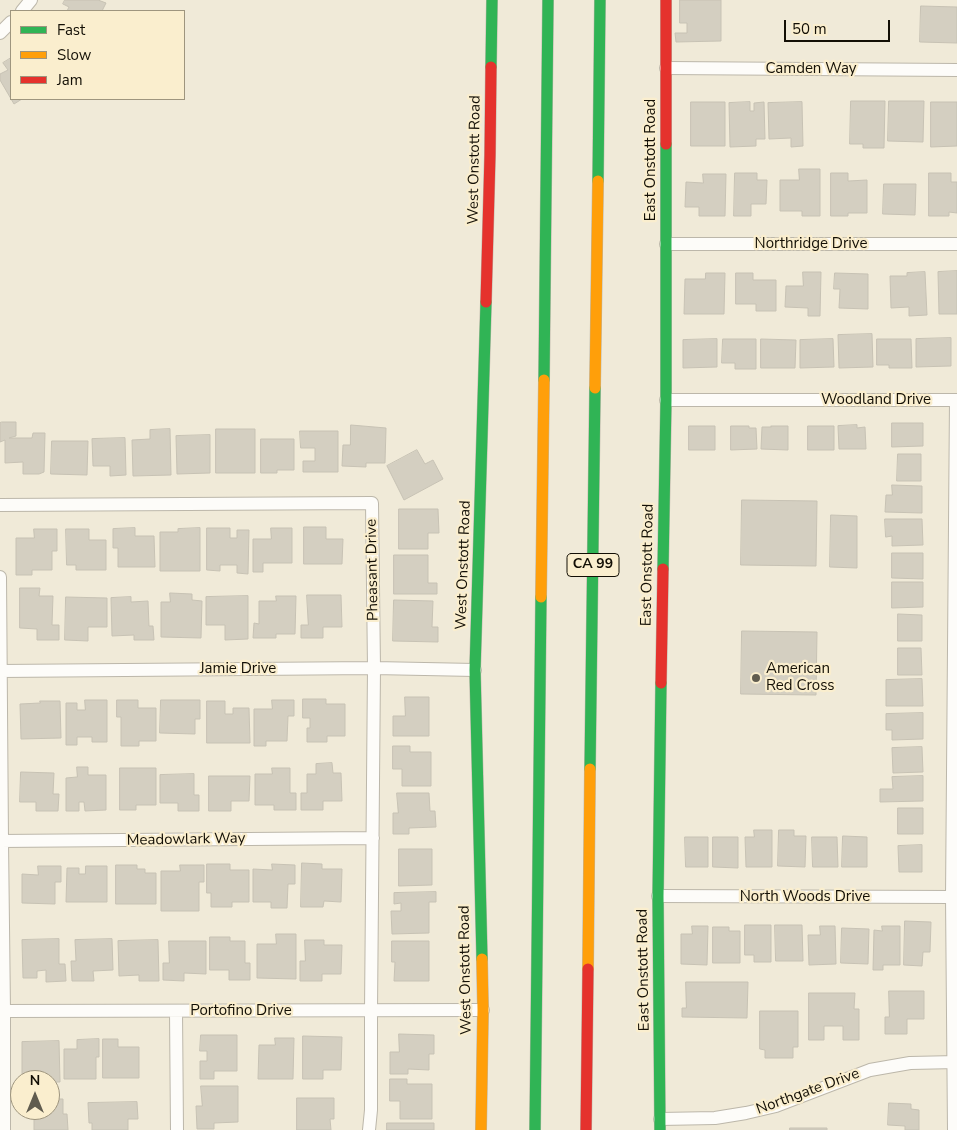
<!DOCTYPE html>
<style>
body{margin:0}
#map{position:relative;width:957px;height:1130px;overflow:hidden;background:#f0ead8;font-family:"Nunito Sans",sans-serif}
canvas{display:block}
.legend{position:absolute;left:10px;top:10px;width:175px;height:90px;box-sizing:border-box;background:#faeece;border:1px solid #9e957e;margin:0;padding:6px 9px;list-style:none;font-size:15px;color:#130f05}
.legend li{display:flex;align-items:center;gap:10px;height:25px}
.legend b{width:25px;border:1px solid #9e957e}
.north{position:absolute;left:10px;top:1070px;width:50px;height:50px;box-sizing:border-box;background:#faeece;border:1px solid #9e957e;border-radius:50%;rotate:0deg;font-size:14px;font-weight:700;line-height:20px;text-align:center;color:#130f05}
.north::after{content:'';display:block;margin:auto;width:18px;height:22px;background:#605c4f;clip-path:polygon(50% 0,100% 100%,50% 72%,0 100%)}
.scale{position:absolute;left:784px;top:20px;width:106px;height:22px;box-sizing:border-box;border:2px solid #130f05;border-top:0;padding-left:6px;font-size:15px;line-height:18px;white-space:nowrap;color:#130f05;-webkit-text-stroke:4px #faeece;paint-order:stroke}
</style>
<div id="map">
<canvas width="957" height="1130"></canvas>
<ul class="legend">
<li><b style="height:6px;background:#30b455"></b>Fast</li>
<li><b style="height:6px;background:#ff9f0a"></b>Slow</li>
<li><b style="height:6px;background:#e5322d"></b>Jam</li>
</ul>
<div class="north">N</div>
<div class="scale">50 m</div>
</div>
<script>
const ctx = document.querySelector('canvas').getContext('2d');
ctx.lineJoin = 'round';
function paint(path, color) {
  ctx.fillStyle = color;
  ctx.fill(path, 'evenodd');
}
function stroke(path, color, width, dash) {
  ctx.strokeStyle = color;
  ctx.lineWidth = width;
  ctx.lineCap = dash ? 'butt' : 'round';
  ctx.setLineDash(dash || []);
  ctx.stroke(path);
}
function drawText(font, color, halo, rows, align = 'center') {
  ctx.font = font + ' "Nunito Sans",sans-serif';
  ctx.lineWidth = 4.5;
  ctx.setLineDash([]);
  ctx.textBaseline = 'middle';
  ctx.strokeStyle = halo;
  ctx.fillStyle = color;
  for (const [text, x, y, turn = 0] of rows) {
    ctx.save();
    ctx.translate(x, y);
    ctx.rotate((+turn || 0) * Math.PI / 180);
    ctx.textAlign = isNaN(turn) ? turn : align;
    if (halo) ctx.strokeText(text, 0, 0);
    ctx.fillText(text, 0, 0);
    ctx.restore();
  }
}
const building = new Path2D(`
 M65,0H98L106,3L102,11H67L69,7L63,4Z
 M680,0H721V41L676,42L675,33H687V23H680Z
 M921,6L957,7V43L920,42Z
 M11,58V99H22L14,104L0,80V74L8,70L3,63Z
 M851,101H885L884,148H863V144H850Z
 M889,101H924L923,142L888,141Z
 M691,102H725V146H691Z
 M750,102V111H754V103L764,102L765,139H756V146L730,147L729,103Z
 M802,102L803,146L791,147V138L769,139L768,103Z
 M931,102H957V146L931,147Z
 M799,169H820V216H802V211H780V180H799Z
 M735,173H757V180H767L766,204H751V216H734Z
 M831,173H848V181L867,180V213H848V216H831Z
 M929,173H951V182H957V213L949,212V216H929Z
 M703,174H726L725,216H699V207H685L686,182L703,183Z
 M884,184H916L915,215L883,214Z
 M957,271V314H939L938,272Z
 M803,272H821L820,316H808V308L785,307L786,286H803Z
 M925,272L927,315L909,316V307L891,308L890,276H907V273Z
 M706,273H725L724,314H684L685,279H705Z
 M736,273H753V280H776V311H756V304H736Z
 M835,273L868,274V309L839,308L840,289H834Z
 M872,334L873,367L839,368L838,335Z
 M951,338V366L916,367V339Z
 M717,339V367L683,368V340Z
 M723,339H756V369H735V363H722Z
 M761,339L796,340L795,368H761Z
 M833,339L834,367L800,368V340Z
 M877,339H911L912,368H889V365H877Z
 M2,422H16V436L9,438H32L33,433H45L44,472L39,474H23V462L5,463V440L0,442V423Z
 M892,423H923V446L892,447Z
 M351,425L386,428L385,463H366V467L342,466L343,445H350Z
 M857,425V428L865,427L866,449H839L838,426Z
 M689,426H715V450H689Z
 M731,426H749V428H756L757,449L731,450Z
 M771,426H788V450L761,449L762,427H771Z
 M808,426H834V450H808Z
 M170,429L171,475L133,476L132,440L150,439V430Z
 M216,429H255V473H216Z
 M300,431H338V472H303V461H315V448H301Z
 M210,435V473L177,474L176,436Z
 M125,438L126,475L110,476V466H93L92,439Z
 M261,439H294V470H277V473H261Z
 M52,441H88L87,475L51,474Z
 M417,450L425,464L433,460L443,479L404,500L387,466Z
 M898,454H921V481H897Z
 M892,485L922,486V513L885,512L886,495H892Z
 M742,500L817,501L816,566L741,565Z
 M399,509H438L439,533H428V549H399Z
 M831,515L857,516V568L830,567Z
 M885,519H922L923,545L892,546V536L886,537Z
 M304,527H326V539H343L342,564H304Z
 M135,528V536H154L155,567H118V548H113V529Z
 M200,528V571H160V532H178V529Z
 M207,528H230V538H237V530H249L248,574L237,573V565H220V571L207,570Z
 M271,528H292V563H263V572H253V539H271Z
 M34,529H57V551H52V570H32V575H16V538H34Z
 M66,529H89V540H106V570H76V565H67Z
 M892,553H923V579L892,578Z
 M394,555H428V583H437V594H394Z
 M892,582H923V607L892,608Z
 M20,588H40L39,596H53L52,625H59V640H37V629L20,628Z
 M170,593L192,594V600L202,601L201,638L161,637V602H170Z
 M307,595H341L342,627H323V638H301V625H308Z
 M248,596V639L225,640V625H206V597Z
 M276,596H296L295,634H276V638H253L254,623L259,624V601H276Z
 M66,597L107,598V627H88V641L65,640Z
 M131,597V602L148,601L149,626H153L154,640H134V635L112,636L111,598Z
 M394,600L433,601L432,627H438V642L393,641Z
 M898,614L922,615V641H898Z
 M742,631L817,632L816,695L741,694Z
 M898,648H921L922,675H898Z
 M922,679L923,706H886V680Z
 M405,697H429V736H393V716H405Z
 M303,699H326V704H345V736H327V742H307V728H310V718H303Z
 M85,700H107V742H92V737H77V745H66V703H77V710H85Z
 M117,700H138V708H156V741H139V746H121V717H117Z
 M161,700H200V719H195V734L160,733Z
 M272,700H294V716H288L287,741H266V746H254V709H272Z
 M40,701H60L61,738L21,739L20,704L40,703Z
 M207,701H225V714H233V708H249L250,743H207Z
 M923,713V739L892,740V730H886V714Z
 M393,746H410V752H431V786H402V769H393Z
 M922,747L923,772L893,773L892,748Z
 M332,763L333,773H341L342,801H323V810H301V793H307V774H316V764Z
 M77,767H88V775H106V810L85,811L84,802H79V811H66V778L77,777Z
 M120,768H156V805H136V810H120Z
 M272,768H290V793H296V810H274V805H255V774H272Z
 M21,772L54,773L53,794H59L58,811H36V802H20Z
 M194,774V795H199V811H178V803H160V775Z
 M209,776H250L249,801H231V811H209Z
 M923,776V801L880,802V789H893L892,777Z
 M397,793H429L430,811H435L436,827L409,828V834H393V813H398Z
 M898,808H923V834H898Z
 M754,830H772V867H746L745,837H754Z
 M779,830H794V836H806L805,867L778,866Z
 M843,836L867,837V867H842Z
 M685,837H708V867H686Z
 M713,837H738V868L713,867Z
 M812,837H837L838,867H813Z
 M922,845V872H899L898,846Z
 M399,849H432V885L399,886Z
 M302,863L322,864V869H342L341,902L324,901L323,907H301Z
 M207,864H230V870H249V902H232V907H211V893H207Z
 M272,864L295,865V884H288L287,908H271V902H253V869L272,870Z
 M116,865H137V869H145V873H156V904H116Z
 M180,865H204V882H199V911H161V871H180Z
 M38,866H61V882H55V904L22,903V874L38,875Z
 M86,866H107V902H66L67,868H79V874H85Z
 M436,892V902H429V933L392,934L391,911H401V903L394,904V893Z
 M905,921L931,922L930,952H923L922,966L904,965Z
 M745,925H771V962H754V955H745Z
 M775,925H802L803,961H776Z
 M692,926H708L707,965L681,964V934H692Z
 M820,926H835L836,964L809,965L808,935H820Z
 M882,926H900V965H883V970H873L874,930L882,931Z
 M713,927H729V931H740V963H713Z
 M842,928L869,929L868,964L841,963Z
 M276,934H296V979L257,978V944H276Z
 M210,937H230V941H245V963H250V980H229V970H210Z
 M59,939V964H65L66,981L46,982V970L37,971V978H23L22,940Z
 M112,939L113,970L93,971L94,981H72L71,961H76L75,940Z
 M158,940L159,981H139V975L119,976L118,941Z
 M305,940H324V945H342L341,974H322V981H300V961H305Z
 M169,941H206V974L184,973V981L163,980V963H169Z
 M392,941H429V981H394L395,962H392Z
 M686,982H748L747,1018L682,1017V1008H686Z
 M889,991H924V1019H907V1034H885V1017H889Z
 M809,993H855L854,1009H859V1040H843V1026H824V1040H809Z
 M760,1011H798V1047H793V1058H765V1050L760,1049Z
 M399,1034L434,1035V1054H429V1070L408,1069V1074H390V1052H399Z
 M201,1035H237V1071H214V1079H200V1061H207V1051H200Z
 M303,1036L342,1037L341,1070H323V1079H303Z
 M275,1038H294L293,1079H258L259,1045H275Z
 M99,1039V1057H96V1079H64V1049H77V1040Z
 M103,1039H118V1047H139V1078H103Z
 M59,1041L60,1082H50V1080H37V1079H22V1042Z
 M390,1079H407V1084H432V1119H400V1101H390Z
 M201,1086H238V1122L214,1123V1129H197L196,1106H202Z
 M297,1098H334V1119H330L331,1130H297Z
 M50,1099H63V1114H67L68,1130H34V1116H26V1110H50Z
 M137,1102L138,1119H128V1130H92V1123H89L88,1103Z
 M889,1103L911,1104V1109L919,1110V1130H905V1126L888,1125Z
 M387,1123H434V1130H387Z
 M790,1128H827V1130H790Z`);
paint(building, '#d4cfc1');
stroke(building, '#c7c2b4', 1);
const street = new Path2D(`
 M22,11L31,0
 M0,33L11,22
 M666,68L957,70
 M666,244H957
 M666,400H956L952,897L954,1130
 M0,505L372,503L374,668L371,1010V1110L369,1130
 M0,577L2,841L4,1011V1130
 M0,671L374,668L475,670
 M0,841L373,838
 M658,896L952,897
 M0,1011L483,1010
 M176,1011L177,1130
 M660,1119L715,1118L746,1113L776,1106L870,1070L910,1063L957,1062`);
const fast = new Path2D(`
 M491,67L492,0
 M598,181L600,0
 M544,380L548,0
 M663,569L666,400V144
 M590,769L595,388
 M482,959L475,670L486,302
 M535,1130L541,597
 M660,1130L658,896L661,683`);
const slow = new Path2D(`
 M595,388L598,181
 M541,597L544,380
 M588,969L590,769
 M481,1130L483,1010L482,959`);
const jam = new Path2D(`
 M666,0V144
 M486,302L490,155L491,67
 M661,683L663,569
 M586,1130L588,969`);
stroke(street, '#bcb7aa', 14);
stroke(fast, '#bcb7aa', 12);
stroke(slow, '#bcb7aa', 12);
stroke(jam, '#bcb7aa', 12);
stroke(street, '#fdfcf9', 12);
stroke(fast, '#30b455', 11);
stroke(slow, '#ff9f0a', 11);
stroke(jam, '#e5322d', 11);
for (const [x, y, r, color] of [
 [756,678,5,"#605c4f"]
]) {
  const dot = new Path2D();
  dot.arc(x, y, r, 0, 2 * Math.PI);
  ctx.fillStyle = color;
  ctx.fill(dot);
  stroke(dot, '#faeece', 2);
}
for (const [x, y, w] of [
 [593,565,52]
]) {
  const box = new Path2D();
  box.roundRect(x - w / 2, y - 11.5, w, 23, 4);
  ctx.fillStyle = '#faeece';
  ctx.fill(box);
  stroke(box, '#130f05', 1);
}
drawText('bold 14px', '#130f05', null, [
 ["CA 99",593,565]
]);
drawText('15px', '#130f05', '#faeece', [
 ["Camden Way",811,69],
 ["West Onstott Road",475,160,-89],
 ["East Onstott Road",651,160,-90],
 ["Northridge Drive",811,244],
 ["Woodland Drive",876,400],
 ["West Onstott Road",464,565,-88],
 ["East Onstott Road",648,565,-89],
 ["Pheasant Drive",373,570,-91],
 ["Jamie Drive",238,669],
 ["Meadowlark Way",186,840,-1],
 ["North Woods Drive",805,897],
 ["West Onstott Road",466,970,-91],
 ["East Onstott Road",644,970,-91],
 ["Portofino Drive",241,1011],
 ["Northgate Drive",808,1092,-20]
]);
drawText('15px', '#130f05', '#faeece', [
 ["American",766,669],
 ["Red Cross",766,686]
], 'left');
</script>
